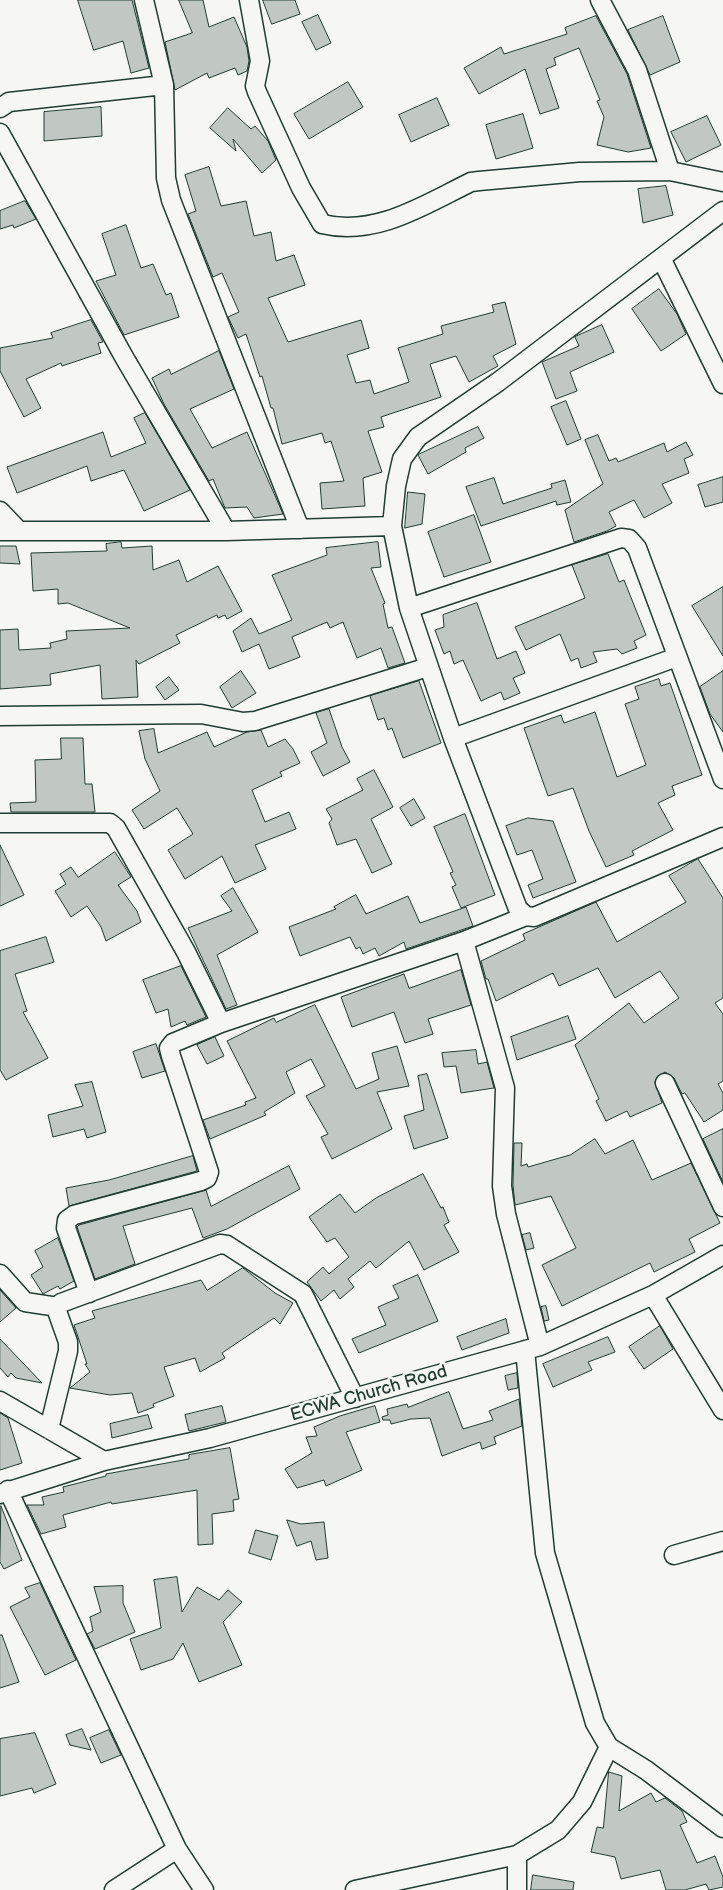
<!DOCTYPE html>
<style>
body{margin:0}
canvas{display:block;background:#f6f6f2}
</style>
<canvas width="723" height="1890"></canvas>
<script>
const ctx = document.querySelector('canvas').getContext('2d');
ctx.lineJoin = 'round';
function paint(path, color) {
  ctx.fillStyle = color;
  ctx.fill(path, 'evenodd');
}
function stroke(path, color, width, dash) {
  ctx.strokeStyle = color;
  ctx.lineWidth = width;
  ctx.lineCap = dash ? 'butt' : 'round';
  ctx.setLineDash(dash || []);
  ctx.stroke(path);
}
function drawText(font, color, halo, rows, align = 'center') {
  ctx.font = font + ' "Balsamiq Sans",sans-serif';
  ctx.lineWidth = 5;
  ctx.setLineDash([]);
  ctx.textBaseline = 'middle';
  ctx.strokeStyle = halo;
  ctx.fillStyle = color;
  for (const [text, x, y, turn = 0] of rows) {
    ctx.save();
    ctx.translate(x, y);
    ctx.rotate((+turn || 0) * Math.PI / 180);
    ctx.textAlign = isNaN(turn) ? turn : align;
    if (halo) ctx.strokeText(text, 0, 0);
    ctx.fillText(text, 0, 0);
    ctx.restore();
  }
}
const building = new Path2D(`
 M78,0H132L149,68L131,73L123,41L94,50Z
 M179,0H203L209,27L234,17L247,47L249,61L247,71L238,75L235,68L209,78L207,73L175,90L165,42L192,33Z
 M263,0H295L300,14L272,24Z
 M318,15L331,43L316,50L302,22Z
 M596,16L627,74L651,148L628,152L597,145L604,117L597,101L600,100L579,48L554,58L556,65L546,69L559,108L540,114L525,69L479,94L464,68L501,47L504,54L567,34L565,28Z
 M663,16L680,62L650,75L628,30Z
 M348,82L363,107L309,139L294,114Z
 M437,98L449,125L411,142L399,115Z
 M101,107L102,136L44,141V112Z
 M228,108L251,129L255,126L268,141L276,160L262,173L233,139L236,151L210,128Z
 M523,114L533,148L496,159L486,125Z
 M707,116L721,145L686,162L671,132Z
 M209,167L221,206L246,201L254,236L271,232L276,261L294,255L305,285L268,298L288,342L361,320L369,348L347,355L356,383L370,380L374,394L409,382L398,348L443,334L441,326L494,312L492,305L505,302L516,344L493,356L498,366L469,382L456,356L430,364L441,397L381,417L384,427L368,431L382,472L363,478L365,506L322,509L320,483L344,481L331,441L325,443L322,433L282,444L273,408H271L262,376L260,377L246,334L238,338L228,317L239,312L222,273L213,277L188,214L196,211L185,175Z
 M666,186L673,215L643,223L638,189Z
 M25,201L36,219L14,228L13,225L0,229V211Z
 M126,225L141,268L153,264L166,295L171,293L179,317L124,335L96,281L116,275L102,234Z
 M659,289L677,314L686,334L661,351L632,309Z
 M91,320L103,342L98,343L101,353L62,366L61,363L26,379L41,408L24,417L0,371V348L53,338L51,333Z
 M602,325L614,352L570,372L577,391L556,399L542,362L579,346L575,337Z
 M219,351L234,389L190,409L212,448L247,432L283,514L254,518L247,507L225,508L213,479L209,481L164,404L152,378L169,369L171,374Z
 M566,401L581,439L567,445L551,407Z
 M145,413L190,490L144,511L124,470L91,481L87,466L17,493L7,467L103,432L111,457L146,443L134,418Z
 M478,427L484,438L465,448L466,452L428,474L418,455Z
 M598,435L609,461L616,458L618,462L664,443L667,452L686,442L693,455L684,459L689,473L662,484L672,503L644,518L634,500L609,512L616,526L607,531L574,542L565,510L603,484L585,440Z
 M723,477V502L705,507L698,485Z
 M494,478L503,504L552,488L551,484L565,480L571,502L557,505L556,501L481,526L466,487Z
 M408,492L425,494L422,524L405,528Z
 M474,515L491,562L444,577L428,532Z
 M121,542L122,548L152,546L153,570L179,560L187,582L218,566L242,611L227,619L225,615L218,618L217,615L176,635L180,643L139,664L136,660L138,697L102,699L100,665L50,674L51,685L0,689V630L18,629L19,650L51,648L50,643L67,639L66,631L130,628L68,603L58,604V589L33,591L31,553L107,551L106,544Z
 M378,542L381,567L371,568L385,603L383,604L388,628L392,627L405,663L388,668L381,648L357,658L343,622L330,628L327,622L292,637L300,657L269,669L259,644L242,652L233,631L251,618L259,634L292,620L272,575L327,555L326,548Z
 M0,546H16L20,564L0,563Z
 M608,554L619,582L624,580L646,635L634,641L637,648L622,654L617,649L593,652L597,662L581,668L578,658L571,661L560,634L526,650L515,627L585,598L572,565Z
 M723,587V656L692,606Z
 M477,603L497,659L516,651L525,673L513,678L520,693L504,700L501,692L481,701L463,660L454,664L450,651L444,654L435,630L444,627L443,615Z
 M241,671L256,693L232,708L220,687Z
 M723,671V732L710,714L700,687Z
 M169,677L179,690L165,700L156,687Z
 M659,679L661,686L670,683L702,775L672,786L675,795L658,803L673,830L632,851L634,855L606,867L589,831L573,788L548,796L524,728L561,715L564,723L595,712L617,777L646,765L625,704L639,699L635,687Z
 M419,681L441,743L403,758L392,728L388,730L384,718L378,720L370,696Z
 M329,709L342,747L350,762L323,776L311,752L327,743L316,713Z
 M154,729L158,753L207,732L214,747L247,732L261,730L268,747L285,739L293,749L300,763L280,772L282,776L252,790L265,822L289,812L296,829L255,845L266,869L235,883L222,856L185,879L168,850L193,834L177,808L144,829L132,810L160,791L145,759L139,731Z
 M61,738H83L85,784H92L95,812H11L10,803L36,802L35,760L61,759Z
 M374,770L393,807L371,819L392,864L372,873L356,839L337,845L329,823L332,819L326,809L363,790L357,779Z
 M414,799L425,818L411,826L400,808Z
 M465,814L495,895L461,908L452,887L456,885L450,873L453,872L434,827Z
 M528,818L553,821L576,882L533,898L528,885L543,879L532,850L517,855L506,826Z
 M0,845L24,895L0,906Z
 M115,852L131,877L118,885L137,911L141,922L106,941L101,927L87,906L71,917L55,891L66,884L60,874L71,867L78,877Z
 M698,859L723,898V998L715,1003L723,1014V1081L718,1084L723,1093V1110L704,1122L685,1093L682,1094L674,1078L665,1072L657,1077L655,1082L662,1103L630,1117L627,1111L606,1121L596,1101L599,1099L575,1045L629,1003L644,1023L679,998L660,971L615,998L598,968L559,986L553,973L496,1001L488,979H486L481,961L525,940L523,934L596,902L617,942L686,902L669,876Z
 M233,888L258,932L217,955L237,1005L226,1009L188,928L232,911L221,896Z
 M356,895L366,914L408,896L420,923L466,907L473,926L406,949L404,942L379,956L375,948L363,954L360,947L356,949L350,937L300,956L289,927L336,909L334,907Z
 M46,937L54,962L15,974L27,1011L23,1012L48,1058L6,1080L0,1070V951Z
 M181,966L206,1017L187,1025L185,1021L171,1027L168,1009L156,1013L143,980Z
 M461,970L471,1005L428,1019L433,1034L405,1043L394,1012L352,1027L341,997L404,974L409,988Z
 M315,1005L356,1089L379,1079L372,1053L397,1046L409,1086L377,1092L392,1129L332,1159L321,1137L328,1134L306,1096L325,1086L311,1059L286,1072L295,1093L264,1112L266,1115L210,1139L203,1120L246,1105L245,1102L256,1098L227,1041L274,1018L276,1022Z
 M568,1016L576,1039L517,1060L511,1037Z
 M215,1037L224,1056L207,1064L197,1045Z
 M156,1044L165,1071L142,1078L133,1052Z
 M476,1050L478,1064L487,1062L494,1088L461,1093L456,1066L444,1067L442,1053Z
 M427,1074L448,1138L414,1149L404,1116L424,1110L418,1076Z
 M92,1082L106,1132L87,1138L84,1129L53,1137L48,1115L83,1106L75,1085Z
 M723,1129V1182L703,1139Z
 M595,1139L605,1154L633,1140L652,1180L691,1163L720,1223L689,1239L695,1252L654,1272L650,1263L562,1306L542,1265L576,1248L551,1196L515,1205L513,1185L514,1143H522L521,1166L527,1164L528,1167L570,1155Z
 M193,1156L197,1171L69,1206L66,1188L109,1180Z
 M289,1166L300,1189L227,1229L203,1238L192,1208L123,1226L135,1264L95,1279L77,1227L79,1225L206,1190L211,1206Z
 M423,1174L441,1208L443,1207L449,1222L444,1225L459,1252L424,1270L409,1241L376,1268L370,1261L348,1279L354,1287L340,1299L334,1290L321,1301L307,1282L323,1267L329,1274L349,1257L335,1238L327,1242L309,1217L340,1194L355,1213L376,1198Z
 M530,1233L534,1248L526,1250L522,1235Z
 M58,1238L74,1281L60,1289L58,1286L43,1294L31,1275L43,1267L35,1251Z
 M243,1268L275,1293L293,1303L280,1324L274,1318L222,1353L225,1358L200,1372L195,1358L164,1367L174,1396L153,1404L154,1407L138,1413L132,1393L110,1395L70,1388L90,1372L85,1364H87L74,1325L95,1318L92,1311L201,1280L207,1290Z
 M418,1275L438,1321L359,1353L352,1339L386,1325L378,1307L399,1298L393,1286Z
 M0,1290L16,1308L0,1322Z
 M546,1306L549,1320L544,1321L541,1307Z
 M506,1319L509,1333L462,1350L457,1337Z
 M660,1326L673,1349L644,1369L629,1347Z
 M608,1337L615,1352L588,1362L592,1370L553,1387L543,1364Z
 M0,1339L42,1383L16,1378L11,1373L8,1377L0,1368Z
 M517,1373L518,1388L508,1390L505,1376Z
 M449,1392L463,1429L493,1420L489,1411L519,1399L522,1426L494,1437L496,1444L482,1449L480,1442L442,1456L430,1418L411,1419L391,1424L390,1420H383L382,1417L388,1415L387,1409L407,1404L408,1407Z
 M222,1406L226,1422L189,1431L185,1415Z
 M375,1406L380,1422L346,1432L362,1470L326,1486L324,1480L297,1488L285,1469L312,1453L306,1437L317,1436L314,1427L340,1416Z
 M0,1413L8,1418L22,1463L0,1470Z
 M148,1415L152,1428L112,1438L110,1424Z
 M230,1448L239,1499L233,1500L234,1511L212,1514L213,1544L198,1545L197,1490L112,1504L111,1502L63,1515L66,1527L41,1534L28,1507L27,1505H44L42,1497L64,1492L63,1487L106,1476V1474L189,1459V1455Z
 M1,1506L22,1560L4,1569L0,1562Z
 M287,1520L301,1524L324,1522L328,1558L316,1560L311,1541L297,1546Z
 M256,1530L278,1536L271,1560L249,1553Z
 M177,1577L182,1612L197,1587L219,1600L228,1590L242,1602L223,1622L242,1665L199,1682L183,1643L173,1659L141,1670L130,1639L161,1628L154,1580Z
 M40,1583L76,1660L45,1675L10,1607L30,1597L25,1588Z
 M123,1586V1603L135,1632L95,1649L87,1634L93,1631L90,1617L101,1612L94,1587Z
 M0,1635H2L19,1682L0,1688Z
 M82,1729L91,1750L70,1745L66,1735Z
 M109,1730L121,1755L101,1763L90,1738Z
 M35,1733L56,1784L34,1793L32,1788L0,1796V1739Z
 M609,1772L622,1776L619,1811L651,1793L656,1802L665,1798L682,1811L687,1822L680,1825L697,1863L715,1856L723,1877V1887L709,1890L706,1884L685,1890H666L660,1870L621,1879L615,1857L591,1852L597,1827L603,1828Z
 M533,1875L574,1882L573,1890H531Z`);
paint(building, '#c1c8c3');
stroke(building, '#1f3d34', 1);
const street = new Path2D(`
 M144,0L164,85L166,178L171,200L300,529
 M249,0L260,61L255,86L257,92L301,188L322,224C376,237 424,205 471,182L479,181L580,172L670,171L723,182
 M600,0L637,70L670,171
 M0,108L9,102L164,85
 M0,133L124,357L226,531
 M662,260L723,384
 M0,511L19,531
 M0,531H226L392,526
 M409,608L621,538L629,539L637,548L723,779
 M0,716L201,714L243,722L255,721L428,667
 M453,738L677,657
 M0,823H110L116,828L186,952L221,1023
 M526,916L518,909L453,738L409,608L392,526L396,486L402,459L418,437L498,382L723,211
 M526,916L534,917L723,837
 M464,941L505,1088L502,1186L506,1214L540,1346
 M665,1083L723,1207
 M0,1274L25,1302L58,1307L61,1303L220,1244L227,1245L303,1294L355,1398
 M89,1293L66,1228L67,1220L74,1215L201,1181L207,1178L209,1172L171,1056L169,1048L173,1043L221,1023L464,941L526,916
 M653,1295L723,1410
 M525,1350L545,1553L595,1723L609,1747L646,1770L723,1828
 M0,1401L104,1461
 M49,1429L68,1351V1342L57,1311L58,1307
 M8,1490L177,1849L204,1890
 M0,1494L104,1461L210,1438L540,1346L653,1295L723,1255
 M674,1555L723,1541
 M517,1855V1890
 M114,1890L177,1849
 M355,1890L517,1855L558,1830L582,1802L609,1747`);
stroke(street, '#1f3d34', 21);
stroke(street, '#f6f6f2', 18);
drawText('18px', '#1f3d34', '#f6f6f2', [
 ["ECWA Church Road",369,1394,-16]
]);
</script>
